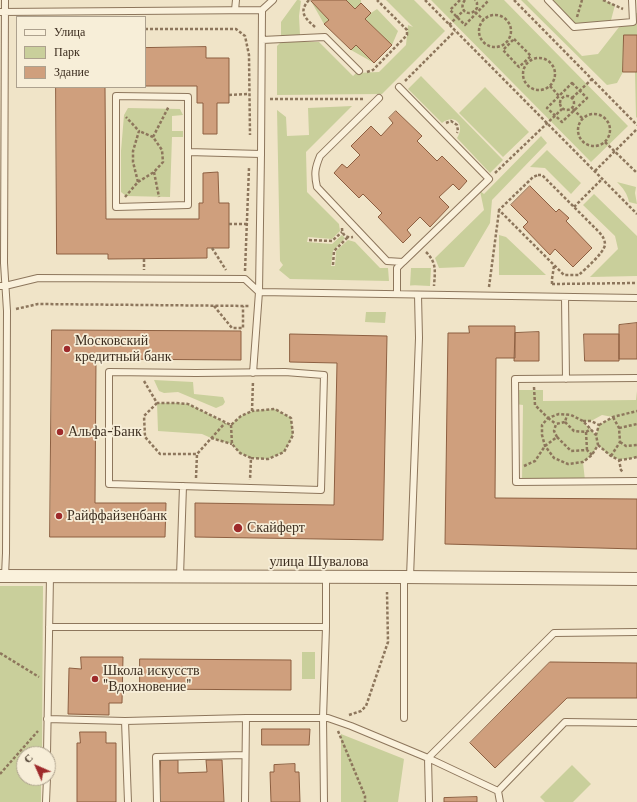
<!DOCTYPE html>
<meta charset="utf-8">
<style>
body{margin:0}
#map{position:relative;width:637px;height:802px;overflow:hidden;background:#f0e4c8;font-family:"Libre Baskerville",serif}
canvas{display:block}
.legend{position:absolute;left:16px;top:16px;width:130px;height:72px;box-sizing:border-box;background:#f7eed8;border:1px solid #ada18e;margin:0;padding:5px 7px;list-style:none;font-size:12px;color:#3d2e20}
.legend li{display:flex;align-items:center;gap:8px;height:20px}
.legend b{width:20px;border:1px solid #ada18e}
.north{position:absolute;left:16px;top:746px;width:40px;height:40px;box-sizing:border-box;background:#f7eed8;border:1px solid #ada18e;border-radius:50%;rotate:315deg;font-size:11px;font-weight:700;line-height:16px;text-align:center;color:#3d2e20}
.north::after{content:'';display:block;margin:auto;width:14px;height:18px;background:#9e2a2b;clip-path:polygon(50% 0,100% 100%,50% 72%,0 100%)}
</style>
<div id="map">
<canvas width="637" height="802"></canvas>
<ul class="legend">
<li><b style="height:5px;background:#faf1dc"></b>Улица</li>
<li><b style="height:11px;background:#c9cf9b"></b>Парк</li>
<li><b style="height:11px;background:#cf9f7d"></b>Здание</li>
</ul>
<div class="north">С</div>
</div>
<script>
const ctx = document.querySelector('canvas').getContext('2d');
ctx.lineJoin = 'round';
function paint(path, color) {
  ctx.fillStyle = color;
  ctx.fill(path, 'evenodd');
}
function stroke(path, color, width, dash) {
  ctx.strokeStyle = color;
  ctx.lineWidth = width;
  ctx.lineCap = dash ? 'butt' : 'round';
  ctx.setLineDash(dash || []);
  ctx.stroke(path);
}
function drawText(font, color, halo, rows, align = 'center') {
  ctx.font = font + ' "Libre Baskerville",serif';
  ctx.lineWidth = 3.5;
  ctx.setLineDash([]);
  ctx.textBaseline = 'middle';
  ctx.strokeStyle = halo;
  ctx.fillStyle = color;
  for (const [text, x, y, turn = 0] of rows) {
    ctx.save();
    ctx.translate(x, y);
    ctx.rotate((+turn || 0) * Math.PI / 180);
    ctx.textAlign = isNaN(turn) ? turn : align;
    if (halo) ctx.strokeText(text, 0, 0);
    ctx.fillText(text, 0, 0);
    ctx.restore();
  }
}
paint(new Path2D(`
 M297,0H299L301,1L299,16L300,35L281,36V22Z
 M346,0H361V3L355,9Z
 M386,0H414L445,31L382,94L277,95V46L281,42H319L353,76L356,73L379,72L406,45L408,25L413,27Z
 M431,0H504L628,126L591,162Z
 M521,0H527L582,56L598,54L623,22L632,21V13H637V35L624,36L623,72L617,83L607,85Z
 M548,0H603L615,5L610,24L574,27Z
 M311,1L329,20L324,24Z
 M377,9L398,31L392,45L365,19L371,13Z
 M356,45L374,63L351,50Z
 M635,72H637V118L636,117Z
 M421,76L503,160L490,173L457,138C466,124 454,113 442,123L408,89Z
 M485,87L529,132L503,157L459,113Z
 M352,106L306,152L307,192L339,224L340,231L332,239L308,237L307,242L332,244L342,235L345,238L333,251L331,266H335L336,251L348,240L355,242L380,268H388L389,281L290,279L279,270L283,265L280,261L277,110L286,117L287,136L309,135L308,108Z
 M128,108L180,109L183,115L172,116V131H183V137H172L170,197L126,196L121,192V151L124,115Z
 M541,136L547,143L492,200L490,223L464,267L439,268L435,258L484,210L480,191L484,194Z
 M547,150L581,183L571,194L545,168L530,167Z
 M617,182L636,187L635,193L637,204L629,202C627,193 623,188 617,182Z
 M594,194L637,236V276L590,277L618,249L615,236L583,205Z
 M499,235L506,237L546,275H499Z
 M411,268H431L430,286L410,285V286Z
 M366,312H386L385,323L365,322Z
 M154,380L193,382L194,394L223,397L225,402L223,405L216,408L178,392L164,393L159,391Z
 M515,390H543V401L636,400L637,391V457C616,462 613,459 598,445L592,455L583,462L585,481L522,482L523,405L515,404ZM602,415L613,417L599,425L596,435L583,422L591,421Z
 M157,403H176L188,404L230,425L241,416L252,411L275,409L291,418L293,435L284,452L268,459L251,458L240,453L232,444L211,438L202,434L158,431Z
 M0,586H43L42,754H24V778H41V802H0Z
 M302,652H315V679H302Z
 M341,734L404,759L398,802H341Z
 M572,765L591,784L573,802H545L540,797Z`), '#c9cf9b');
const building = new Path2D(`
 M312,0H346L355,9L361,3L371,13L365,19L392,45L374,63L356,45L351,50L324,24L329,20L311,1Z
 M624,35H637V72H623Z
 M206,47V58H229V103H217V134H203V103H197V86H145V48Z
 M56,87H105L106,219H199V203H203V173L218,172L219,203H229V248H207V258L108,259V254H57Z
 M396,111L422,136L417,141L437,161L442,156L467,181L459,190L453,184L439,197L449,207L430,227L420,217L407,230L411,235L403,243L378,217L382,213L363,194L359,198L334,173L342,164L347,168L360,155L351,146L371,126L381,136L393,123L389,118Z
 M530,186L556,212L559,209L569,218L566,221L592,248L573,267L555,249L550,255L523,227L528,222L511,205Z
 M637,323V359H619V325Z
 M469,326H515V358H496L495,498L637,499V549L445,544L448,333H469Z
 M52,330L241,331V360L96,359L95,503H166L165,537H50Z
 M539,332V361H514L515,333Z
 M290,334L387,336L383,540L195,537V503L334,505L337,363L290,362Z
 M584,334H619V361H585Z
 M81,657H123L122,703H109V715L68,714L69,668L81,669Z
 M140,659L291,660V690L140,689Z
 M550,662L637,663V698H567L495,768L470,743Z
 M262,729H310L309,745H262Z
 M80,732H106V743H116V802H77V743H80Z
 M161,760H178V773L207,772L206,760H222L224,802H160Z
 M295,764V772H299L300,802H271L270,772H274V765Z
 M477,797V802H444V798Z`);
paint(building, '#cf9f7d');
stroke(building, '#8d5f41', 1);
const lane = new Path2D(`
 M5,0L4,263L7,311L6,553L5,576
 M548,0L574,27L633,22L632,0
 M235,10L236,0
 M0,12L262,10L273,0
 M262,40L325,37L359,71
 M116,96L188,97V205L116,207Z
 M379,98L320,156C315,168 314,174 317,187L387,261L403,262L489,179L399,87
 M188,152L261,154
 M0,286H5L38,278L245,279L259,292L637,298
 M397,294V268L403,262
 M565,297L566,379
 M109,372L196,373L285,372L324,375L321,490L109,484Z
 M253,373L259,292L261,154L262,10
 M637,378L515,379L516,482L637,481
 M180,576L183,486
 M404,577V718
 M410,577L419,338L418,295
 M49,627H326
 M47,719L125,721L246,718H328L351,726L428,758L498,791
 M125,721L128,802
 M47,754L50,576
 M46,802L47,778
 M157,802L156,757L245,755
 M245,802L246,718
 M324,802L323,718L326,627V577
 M429,802L428,758L554,633L637,632
 M500,802L498,791L565,722L637,723`);
const street = new Path2D(`
 M0,576L404,577L637,579`);
stroke(lane, '#8d765c', 8);
stroke(street, '#8d765c', 14);
stroke(new Path2D(`
 M309,0C298,12 305,18 315,27
 M425,0L637,214
 M460,0L450,10L465,25L489,0
 M465,0C457,10 470,19 477,8V3L475,0
 M514,0L637,125
 M603,0L623,9
 M475,12L484,20
 M479 31a16 16 0 1 1 32 0a16 16 0 1 1-32 0Z
 M577,17L582,0
 M449,25L464,10
 M145,29H236L245,36L249,55L250,135
 M514,39L531,56L519,67L503,50Z
 M523 74a16 16 0 1 1 32 0a16 16 0 1 1-32 0Z
 M367,72L373,70L407,35V30L377,0
 M405,81L455,31
 M572,83L587,98L562,122L547,108Z
 M550,86L559,96
 M229,95L249,94
 M560 103a7 7 0 1 1 14 0a7 7 0 1 1-14 0Z
 M572,98L592,79
 M270,99H365
 M573,109L583,119
 M578 130a16 16 0 1 1 32 0a16 16 0 1 1-32 0Z
 M446,123L451,121L457,125L458,131L457,133
 M153,137L169,106
 M605,142L637,173
 M595,171L637,129
 M154,172L159,197
 M495,173L562,109
 M538,175H542L598,231C602,235 605,239 605,245C603,254 586,268 579,275H564L499,210L529,181L533,177Z
 M138,182L154,172L163,162L162,150L153,137L139,131
 M125,197L138,182L133,162V151L139,131L126,117
 M574,207L602,179
 M229,224H247
 M342,228C342,235 346,238 353,237
 M309,240L332,241L342,232
 M212,248L226,270
 M426,252C437,263 435,271 434,286
 M144,259V270
 M333,265L334,251L348,237
 M245,271L249,168
 M552,284L637,283
 M552,284V279L554,266
 M489,287L499,211
 M214,306L232,328H243V306
 M16,309L38,304L250,306
 M144,381L157,403H176L188,404L231,425L241,416L252,411L253,381
 M534,387L535,405L548,418L542,425V435L545,446L554,458L568,464L583,462L592,455L598,445L596,435L583,421L571,415L559,414L548,418
 M157,403L144,416L145,437L160,454H197L225,423
 M548,418L556,424
 M583,421H591L599,425L596,435
 M565,422L574,431L586,432L591,429
 M231,425L232,444L240,453L251,458L250,480
 M599,425L613,417L637,411
 M619,428L637,424
 M586,432L587,450
 M557,437L571,451L587,450L592,455
 M211,438L232,444
 M620,442L626,446L637,445
 M598,445L611,456L619,460L621,470L623,472
 M611,456L620,442L619,428L613,417
 M251,458L268,459L284,452L293,435L291,418L275,409L252,411
 M619,460L628,459L637,457
 M524,466L535,461L545,446L557,437L554,431L556,424L565,422L567,415
 M196,478L197,454
 M0,653L39,677
 M349,715L361,711L366,706L388,642L387,592
 M338,731L365,796V802
 M0,774L38,731`), '#8d765c', 2.5, [3, 2]);
stroke(lane, '#faf1dc', 6);
stroke(street, '#faf1dc', 12);
for (const [x, y, r, color] of [
 [67,349,4,"#9e2a2b"],
 [60,432,4,"#9e2a2b"],
 [59,516,4,"#9e2a2b"],
 [238,528,5,"#9e2a2b"],
 [95,679,4,"#9e2a2b"]
]) {
  const dot = new Path2D();
  dot.arc(x, y, r, 0, 2 * Math.PI);
  ctx.fillStyle = color;
  ctx.fill(dot);
  stroke(dot, '#f7eed8', 1.5);
}
drawText('14px', '#3d2e20', '#f7eed8', [
 ["Московский",75,341],
 ["кредитный банк",75,357],
 ["Альфа-Банк",68,432],
 ["Райффайзенбанк",67,516],
 ["Скайферт",247,528],
 ["Школа искусств",103,671],
 ["\"Вдохновение\"",103,687]
], 'left');
drawText('14px', '#3d2e20', '#f7eed8', [
 ["улица Шувалова",319,562]
]);
</script>
